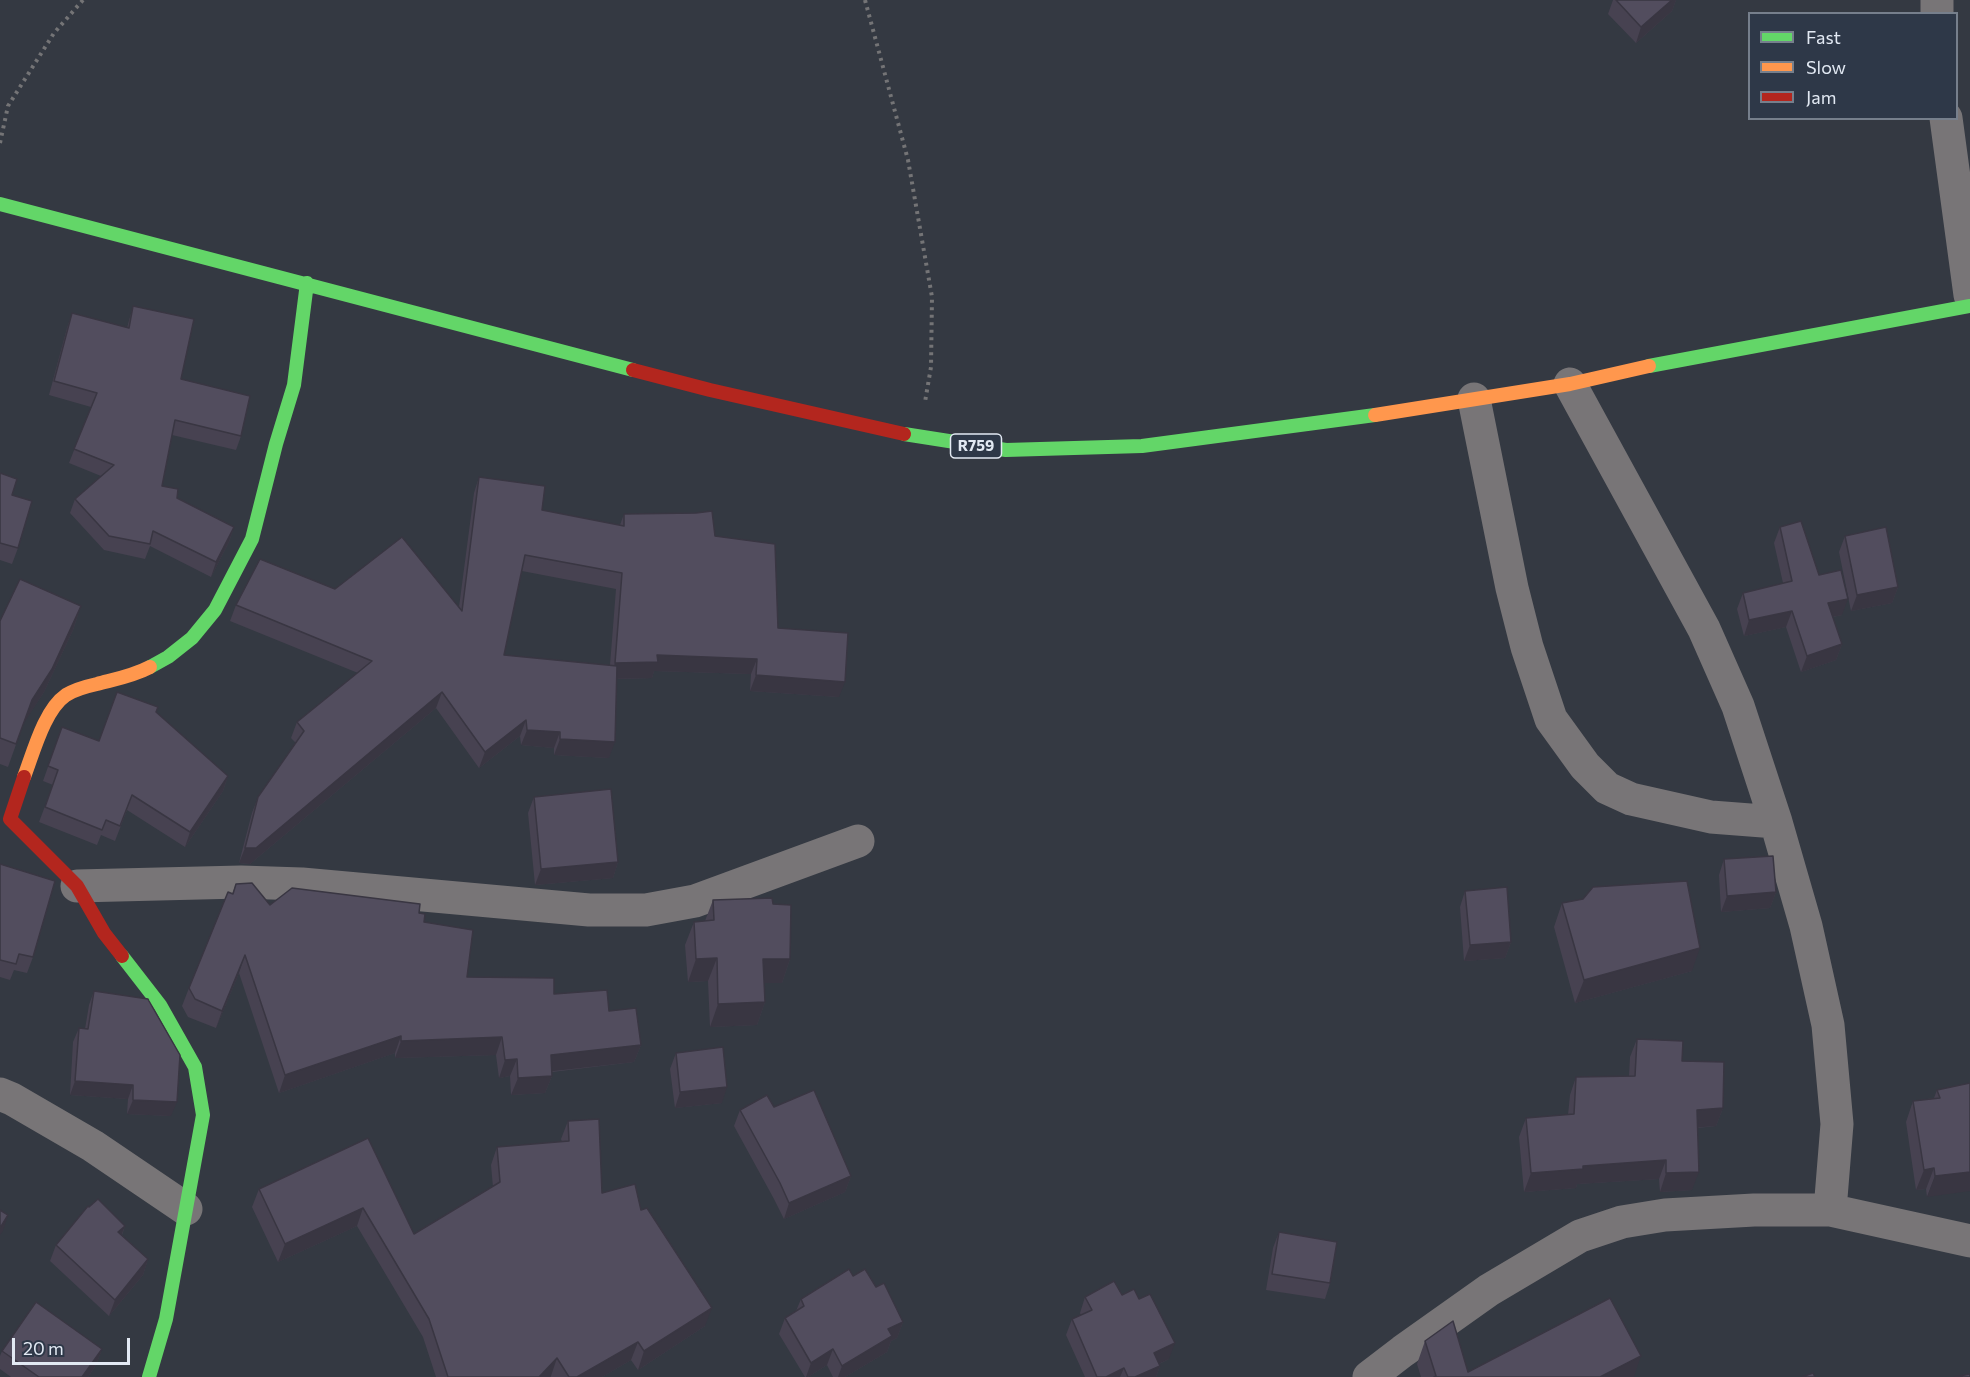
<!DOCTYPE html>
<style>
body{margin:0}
#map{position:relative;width:1970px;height:1377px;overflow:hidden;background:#343942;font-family:Commissioner,sans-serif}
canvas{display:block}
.legend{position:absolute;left:1748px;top:12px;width:210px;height:108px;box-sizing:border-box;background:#2e3848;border:2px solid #767f8c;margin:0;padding:8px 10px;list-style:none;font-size:18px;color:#e2e9f3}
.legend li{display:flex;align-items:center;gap:12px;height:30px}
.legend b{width:30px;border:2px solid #767f8c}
.scale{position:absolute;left:12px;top:1338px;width:118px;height:27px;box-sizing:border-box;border:3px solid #e2e9f3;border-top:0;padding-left:8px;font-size:18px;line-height:21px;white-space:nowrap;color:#e2e9f3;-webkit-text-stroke:4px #2e3848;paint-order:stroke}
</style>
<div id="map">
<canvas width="1970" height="1377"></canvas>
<ul class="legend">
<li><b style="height:8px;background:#63d668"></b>Fast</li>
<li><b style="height:8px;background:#ff974d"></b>Slow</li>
<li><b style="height:8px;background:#b3261e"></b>Jam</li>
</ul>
<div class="scale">20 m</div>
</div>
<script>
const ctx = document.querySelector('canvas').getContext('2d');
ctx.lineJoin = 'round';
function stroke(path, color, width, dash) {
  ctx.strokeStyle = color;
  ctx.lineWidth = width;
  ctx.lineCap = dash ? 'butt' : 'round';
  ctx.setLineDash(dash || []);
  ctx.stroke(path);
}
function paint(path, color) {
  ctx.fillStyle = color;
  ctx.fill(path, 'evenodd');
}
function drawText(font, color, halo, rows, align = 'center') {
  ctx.font = font + ' Commissioner,sans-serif';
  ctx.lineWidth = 4.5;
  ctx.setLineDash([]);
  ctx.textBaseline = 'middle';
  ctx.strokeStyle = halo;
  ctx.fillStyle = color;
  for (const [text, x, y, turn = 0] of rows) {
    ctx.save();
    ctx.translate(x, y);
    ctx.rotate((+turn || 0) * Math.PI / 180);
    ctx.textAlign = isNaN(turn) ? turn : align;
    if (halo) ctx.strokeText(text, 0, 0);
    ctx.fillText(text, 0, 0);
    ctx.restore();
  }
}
stroke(new Path2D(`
 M865,0L908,160L932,297L931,367L925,402
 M0,143L8,106L54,33L83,0`), '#747476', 4, [3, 4.5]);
stroke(new Path2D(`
 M1937,0V14
 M1946,118L1970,295
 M1570,384L1704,629L1738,706L1776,822L1806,926L1828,1025L1837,1124L1830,1210
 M1474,399L1512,588L1527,647L1551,719L1585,766L1607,788L1631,799L1711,817L1776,822
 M77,886L241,882L302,884L589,910H646L695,901L858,841
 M0,1094L12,1099L93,1146L186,1209
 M1369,1377L1403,1351L1489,1290L1580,1236L1622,1222L1665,1215L1754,1210H1830L1970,1241`), '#787577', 33);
stroke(new Path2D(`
 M0,204L633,370
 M1649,366L1970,306
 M904,434L1006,450L1142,446L1375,415
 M150,667L168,657L192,638L215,610L252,539L276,444L294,385L307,283
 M122,956L160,1005L195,1067L203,1115L166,1319L149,1377`), '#63d668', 14);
stroke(new Path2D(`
 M1375,415L1570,384L1649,366
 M24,777C33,754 44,710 66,695C74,690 88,686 97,684C116,679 133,676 150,667`), '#ff974d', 14);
stroke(new Path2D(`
 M633,370L710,390L904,434
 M24,777L10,819L77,886L104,933L122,956`), '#b3261e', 14);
paint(new Path2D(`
 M1613,0H1676L1672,11L1636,43L1608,14Z
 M133,306L181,379L241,436L236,450L172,435L162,486L177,498L234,527L229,542L211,577L150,546L145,559L104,550L70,513L75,499L101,476L69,463L91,407L49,395L67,328L72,313L127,328Z
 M0,473L12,495L18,548L12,564L0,560Z
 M479,477L542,510L620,525L624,514L715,536L778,628L839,697L750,691L751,674L654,671L652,678L617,679L609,758L554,755V748L521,745L520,736L479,768L436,708L250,864L239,863L252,813L258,797L296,743L291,738L297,722L358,673L230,621L236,605L335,589L459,607L474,493ZM522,571L616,589L610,665L504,655Z
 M1780,527L1842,615L1833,617L1842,644L1836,660L1801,672L1786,627L1744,636L1737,609L1743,593L1783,583L1774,543Z
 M1845,536L1898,587L1892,603L1851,611L1839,552Z
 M81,606L73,630L44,692L24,722L8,767L0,764V621Z
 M156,712L228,776L223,791L185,847L127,810L115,841L101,835L97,845L39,822L53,785L43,781L62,727L99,741Z
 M534,797L618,862L613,878L535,885L528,813Z
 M1724,859L1776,892L1770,908L1721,912L1719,875Z
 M0,864L33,957L27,973L14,970L10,980L0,977Z
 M236,884L270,905L419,913L424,922L467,977L554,994L609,1011L641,1045L634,1062L552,1072V1076L545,1093L511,1095L510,1076L499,1078L496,1055L395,1058V1053L279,1093L239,973L216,1028L188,1017L182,1006L189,988L232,894Z
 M1465,891L1511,942L1505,958L1464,961L1460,907Z
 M713,900L773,904L790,959L782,983H764L765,1002L757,1025L710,1027L708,981L688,982L685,945L694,922L705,921Z
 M1562,903L1692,971L1575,1003L1554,927Z
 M94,991L171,1116L127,1114L128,1099L70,1095L73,1042L79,1028L85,1029L89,1005Z
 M1637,1039L1682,1061L1723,1108L1716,1126L1697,1128L1692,1190L1660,1192L1659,1179L1577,1184L1576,1188L1524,1192L1519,1137L1526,1118L1568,1115L1570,1095L1576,1077L1629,1076L1630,1057Z
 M676,1053L722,1103L675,1108L670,1069Z
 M1970,1083L1927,1197L1926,1189L1916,1190L1906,1122L1913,1101L1934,1098L1937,1090Z
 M740,1110L851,1176L845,1192L784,1219L774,1199L734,1126Z
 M568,1121L602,1193L641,1210L705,1326L638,1370L631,1360L602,1377H551V1376L550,1377H436L423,1337L357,1226L278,1262L252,1207L259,1189L368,1138L414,1234L493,1187L491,1165L497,1147L562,1142L561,1139Z
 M89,1207L125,1226L122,1235L148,1259L143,1275L109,1316L50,1261L56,1245Z
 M1279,1232L1330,1283L1325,1299L1266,1290L1273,1248Z
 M853,1276L876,1287L903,1322L897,1338L891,1341L887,1352L845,1377H833L827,1365L808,1377H805L779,1334L785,1318L796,1311L801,1299Z
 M1122,1295L1169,1359L1159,1364L1160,1366L1156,1377H1085L1066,1335L1072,1319L1081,1315L1080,1313L1085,1297Z
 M1425,1341L1468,1372L1634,1377H1421L1417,1364Z
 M102,1349L96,1365L88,1377H11L0,1369V1356L2,1351Z`), '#474251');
paint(new Path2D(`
 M1672,0H1676L1672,11L1636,43L1641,27Z
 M234,527L229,542L211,577L216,562Z
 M1898,587L1892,603L1851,611L1857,595Z
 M1848,599L1842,615L1822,619L1828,603Z
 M81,606L73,630L44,692L24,723L32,700Z
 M1792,611L1786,627L1744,636L1749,620Z
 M1842,644L1836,660L1801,672L1807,656Z
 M657,655L757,659L751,674L654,671L652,678L609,679L615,663Z
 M756,675L845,682L839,697L750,691Z
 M442,692L436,708L250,864L239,863L245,848Z
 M526,720L520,736L479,768L485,752Z
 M527,730L560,732L554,748L521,745Z
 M560,739L615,742L609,758L554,755Z
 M228,776L223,791L185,847L190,832Z
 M618,862L613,878L535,885L541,869Z
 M1776,892L1770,908L1721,912L1727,896Z
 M1511,942L1505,958L1464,961L1470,945Z
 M1700,948L1692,971L1575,1003L1584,980Z
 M245,955L239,973L216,1028L222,1011Z
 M717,958L708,981L688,982L696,959Z
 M763,959H790L782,983H755Z
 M765,1002L757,1025L710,1027L718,1004Z
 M401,1036L395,1053L279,1093L285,1075Z
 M502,1037L496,1055L395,1058L401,1041Z
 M641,1045L634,1062L545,1072L551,1055Z
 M517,1059L510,1076L499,1078L505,1060Z
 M552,1076L545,1093L511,1095L518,1078Z
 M75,1081L133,1085L128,1099L70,1095Z
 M727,1087L722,1103L675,1108L680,1092Z
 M133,1100L177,1102L171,1116L127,1114Z
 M1723,1108L1716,1126L1690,1128L1697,1110Z
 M1666,1160L1659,1179L1577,1184L1576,1188L1524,1192L1531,1173L1583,1166Z
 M1934,1168L1926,1189L1916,1190L1924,1170Z
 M1699,1172L1692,1190L1660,1192L1666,1173Z
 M1970,1172V1191L1927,1197L1935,1176Z
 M851,1176L845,1192L784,1219L789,1203Z
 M363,1208L357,1226L278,1262L285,1244Z
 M8,1215L3,1231L0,1235V1228Z
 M125,1226L119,1241L118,1232Z
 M148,1259L143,1275L109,1316L115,1300Z
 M712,1308L705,1326L638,1370L644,1351Z
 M903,1322L897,1338L891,1341L887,1352L845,1377H838L842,1366L888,1329Z
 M638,1342L631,1360L602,1377H577Z
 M1175,1343L1169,1359L1148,1369L1154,1353Z
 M102,1349L96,1365L88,1377H82Z
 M833,1349L827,1365L808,1377H806L811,1363Z
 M1641,1356L1634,1377H1600Z
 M557,1358L551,1376L550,1377H539Z
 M1160,1366L1156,1377H1135Z
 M1124,1368L1120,1377H1106Z`), '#393642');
const building = new Path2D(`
 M1616,0H1672L1641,27Z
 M133,306L194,319L181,379L250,396L241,436L175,420L162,486L178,489L177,498L234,527L216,562L153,531L150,544L109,536L75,499L114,465L74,449L97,393L54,381L72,313L129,328Z
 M0,473L17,479L12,495L32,501L18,548L0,543Z
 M479,477L545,486L542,510L624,526V514L696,513L712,511L715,536L775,544L778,628L848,633L845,682L756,675L757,659L657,655L658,662L615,663L622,573L525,555L504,655L617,666L615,742L560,739V732L527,730L526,720L485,752L442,692L256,848H245L258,797L304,731L297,722L372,661L236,605L260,559L335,589L402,537L462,611Z
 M1801,521L1819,575L1841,570L1848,599L1828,603L1842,644L1807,656L1792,611L1749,620L1743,593L1792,581L1780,527Z
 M1886,527L1898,587L1857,595L1845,536Z
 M20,579L81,606L52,669L32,700L16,744L0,738V621Z
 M117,692L158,707L156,712L228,776L190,832L132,795L120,826L106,820L102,830L45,807L58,770L48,766L62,727L99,741Z
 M611,789L618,862L541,869L534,797Z
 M1773,856L1776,892L1727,896L1724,859Z
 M0,864L55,881L33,957L19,954L16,964L0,960Z
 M1687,881L1700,948L1584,980L1562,903L1583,899L1593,887Z
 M252,883L270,905L292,888L420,904L419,913L425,914L424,922L473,930L467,977L554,978V994L607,990L609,1011L636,1008L641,1045L551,1055L552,1076L518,1078L517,1059L505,1060L502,1037L401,1041V1036L285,1075L245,955L222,1011L195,999L189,988L228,892L233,894L236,884Z
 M1507,887L1511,942L1470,945L1465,891Z
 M772,898L773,904L791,905L790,959H763L765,1002L718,1004L717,958L696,959L694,922L714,920L713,900Z
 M94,991L148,999L149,1001L180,1055L177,1102L133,1100V1085L75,1081L79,1028L88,1029Z
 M1637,1039L1683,1041L1682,1061L1724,1062L1723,1108L1697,1110L1699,1172L1666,1173V1160L1583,1166V1169L1531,1173L1526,1118L1574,1114L1576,1077L1635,1076Z
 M723,1047L727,1087L680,1092L676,1053Z
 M1970,1083V1172L1935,1176L1934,1168L1924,1170L1913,1101L1940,1098L1937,1090Z
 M814,1090L851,1176L789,1203L780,1183L740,1110L767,1095L774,1107Z
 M599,1119L602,1193L635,1184L641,1210L647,1208L712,1308L644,1351L638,1342L577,1377H569L557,1358L539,1377H448L429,1319L363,1208L285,1244L259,1189L368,1138L414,1234L500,1182L497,1147L569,1141L568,1121Z
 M98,1199L125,1226L118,1232L148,1259L115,1300L56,1245L88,1206L89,1207Z
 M0,1210L8,1215L0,1228Z
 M1279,1232L1337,1242L1330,1283L1272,1274Z
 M849,1269L853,1276L865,1269L876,1287L884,1283L903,1322L888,1329L892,1336L842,1366L833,1349L811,1363L785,1318L804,1306L801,1299Z
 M1114,1281L1122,1295L1134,1289L1139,1299L1150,1294L1175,1343L1154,1353L1160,1366L1135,1377H1128L1124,1368L1106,1377H1097L1072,1319L1092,1310L1085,1297Z
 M1610,1298L1641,1356L1600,1377H1434L1436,1376L1425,1341L1453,1321L1468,1372Z
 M36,1302L102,1349L82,1377H39L2,1351Z
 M1813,1373L1815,1377H1802Z
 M1970,1374V1377H1954Z`);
paint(building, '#524d5e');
stroke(building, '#393642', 1.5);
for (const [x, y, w] of [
 [976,446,51]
]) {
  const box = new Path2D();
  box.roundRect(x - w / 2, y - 12, w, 24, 4.5);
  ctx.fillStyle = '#2e3848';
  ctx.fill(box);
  stroke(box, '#e2e9f3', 1.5);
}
drawText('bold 15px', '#e2e9f3', null, [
 ["R759",976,446]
]);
</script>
